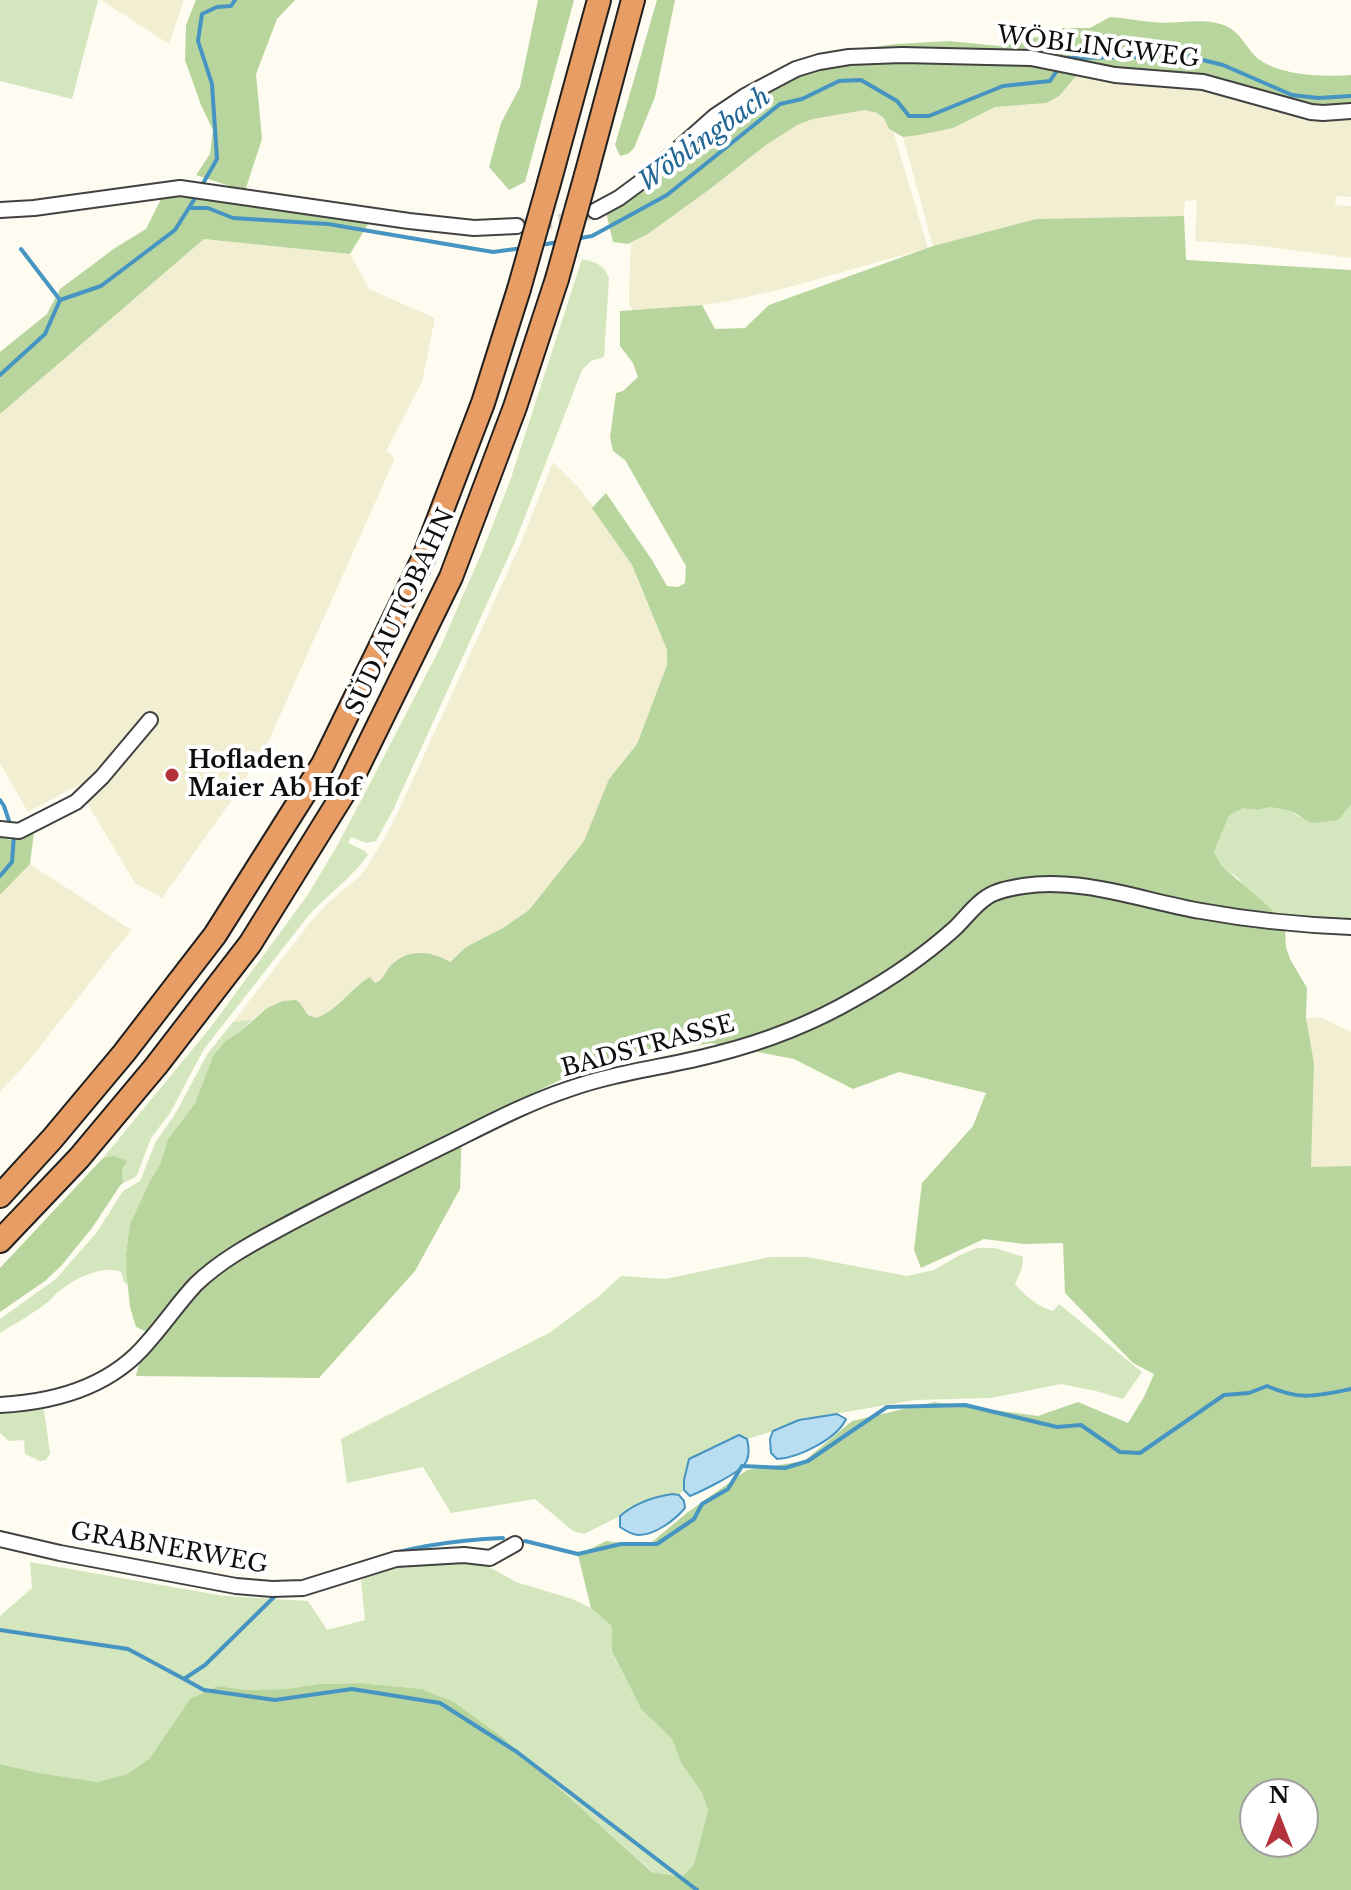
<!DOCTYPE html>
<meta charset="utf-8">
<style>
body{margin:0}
#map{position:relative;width:1351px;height:1890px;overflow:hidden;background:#fefbf0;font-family:"Libre Baskerville",serif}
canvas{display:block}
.north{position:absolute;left:1239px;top:1778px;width:80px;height:80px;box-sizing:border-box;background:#fff;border:2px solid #9f9f9f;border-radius:50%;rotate:0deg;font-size:22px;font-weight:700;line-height:32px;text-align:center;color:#0e0e0e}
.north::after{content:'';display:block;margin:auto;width:28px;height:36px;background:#b3323b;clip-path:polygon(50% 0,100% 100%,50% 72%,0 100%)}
</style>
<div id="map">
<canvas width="1351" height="1890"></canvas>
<div class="north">N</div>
</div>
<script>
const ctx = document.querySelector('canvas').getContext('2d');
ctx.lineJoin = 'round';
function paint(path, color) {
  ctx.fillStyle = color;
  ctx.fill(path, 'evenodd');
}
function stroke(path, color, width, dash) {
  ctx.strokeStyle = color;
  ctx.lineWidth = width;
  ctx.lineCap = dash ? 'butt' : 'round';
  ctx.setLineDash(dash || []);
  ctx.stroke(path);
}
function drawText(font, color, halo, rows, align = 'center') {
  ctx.font = font + ' "Libre Baskerville",serif';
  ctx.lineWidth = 8;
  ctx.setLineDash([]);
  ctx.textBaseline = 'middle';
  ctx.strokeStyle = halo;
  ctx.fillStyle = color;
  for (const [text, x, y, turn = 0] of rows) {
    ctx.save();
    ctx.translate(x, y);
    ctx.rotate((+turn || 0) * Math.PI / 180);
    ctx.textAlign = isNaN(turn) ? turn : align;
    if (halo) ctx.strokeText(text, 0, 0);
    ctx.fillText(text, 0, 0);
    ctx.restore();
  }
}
paint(new Path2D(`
 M101,0H184L169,44Z
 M1079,72L1186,84L1351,116V197L1336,196L1335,205L1351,206V258L1254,245L1195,241L1197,200L1185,201L1184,216L1036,219L933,246L903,137L953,128L995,107L1014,105H1030Z
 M865,110L877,113L884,118L889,129L893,131L928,248L786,288L729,301L702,305L633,310L629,305V286L631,243L648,234L710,189L766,145L797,125L813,119Z
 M204,239L350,254L369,289L435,318L422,382L386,451L395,458L270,738L234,797L162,898L135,883L87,803L82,783L28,812L0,763V414Z
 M553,462L581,490L632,565L667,650V665L637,744L609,779L584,841L529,910L503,928L466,947L449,962L442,957L390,966L381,981L375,984L372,979L359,983L332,1012L318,1018L309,1015L300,1003L296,1000L283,1001L267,1008L253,1019L233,1022L313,919L330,901L358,878L367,867L385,837L398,812L520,545Z
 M30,864L131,930L27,1063L0,1092V895Z
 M1320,1017L1351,1032V1166L1311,1168L1314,1063L1306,1018Z`), '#f2eed2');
paint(new Path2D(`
 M0,0H98L72,99L0,81Z
 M582,259C596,262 605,265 609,279L604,357L591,361L582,370L515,542L393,810L376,841L366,843L351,837L348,843L365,851L368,855C352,878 328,894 309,915L204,1049L170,1113L151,1138L137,1175L134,1178L123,1183L122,1171L126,1166L103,1158L210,1028L307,896L337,846L377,770L441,646L482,552L510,481Z
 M1351,804V921L1275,914L1247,890L1238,878L1222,866L1214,852L1229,814L1243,807L1258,810L1270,807L1291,811L1299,817Z
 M253,1019L241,1031L225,1041L213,1056L195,1103L168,1139L161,1162L149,1183L130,1224L126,1254L128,1285L124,1282L121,1272C102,1264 72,1280 57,1293C56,1294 50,1300 48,1302C34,1313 16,1323 0,1333V1319L56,1279L97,1232L123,1191L140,1181L156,1141L174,1116L208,1053L233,1022Z
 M977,1248H995L1023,1257L1022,1268L1015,1284C1026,1297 1037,1306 1053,1311L1059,1304L1142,1372L1123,1399L1096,1391L1061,1384L991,1398L915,1400L799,1420L773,1431L747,1439L739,1435L689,1459L684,1490L679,1495L658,1496L631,1507L620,1516L584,1534L573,1531L535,1499L451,1513L423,1467L347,1483L341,1439L549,1333L598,1297L621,1276L665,1279L770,1257H807L907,1276L934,1270L958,1256Z
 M40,1406L44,1410L50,1453L46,1460L40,1461L25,1454L24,1440L9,1441L0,1433V1411Z
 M478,1561L516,1582L572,1599L591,1608L613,1626L612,1653L641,1709L672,1739L681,1763L702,1793L708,1810L694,1864L682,1877L653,1872L508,1744L454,1702L422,1689L360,1683L320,1684L286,1689L247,1690L217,1686L190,1699L149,1759L127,1774L96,1782L39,1773L0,1764V1616L32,1588L30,1562L224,1596L308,1601L327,1630L365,1620L361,1580L383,1568L398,1565Z`), '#d3e6bd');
paint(new Path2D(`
 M196,0H295L277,19L256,74L262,139L245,191L196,175L210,154L213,130L201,105L185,60L186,25Z
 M538,0H574L525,182L509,190L489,167L501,123L520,87Z
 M657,0H675L655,97L634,148L628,154L620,156L615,145Z
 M1110,17C1125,18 1139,21 1153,22C1177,25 1204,16 1226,26C1240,32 1246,47 1256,57C1278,76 1324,77 1351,75V105H1312L1204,76L1116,68L1087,63L1059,96L1046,103L995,107L953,128L919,135L903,137L889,129L884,118L877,113L865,110L813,119L797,125L766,145L710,189L648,234L628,244L613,242L606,212C666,164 746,86 820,67C834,64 849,64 863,62L864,48L897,44L949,41L999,46L1045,35L1063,28H1090Z
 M183,193L370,221L350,254L204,239L0,414V352L47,314L60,289L115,248L146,229L163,195Z
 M1184,216L1186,260L1351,270V804L1338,820L1312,823L1291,811L1270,807L1258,810L1243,808L1229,815L1214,852L1222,866L1272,910L1285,929L1286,947L1290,959L1307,988L1306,1018L1314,1063L1311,1167L1351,1166V1890H0V1764L39,1773L97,1782L127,1774L149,1759L190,1699L217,1686L247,1690L286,1689L320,1684L360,1683L422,1689L454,1702L503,1738L652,1872L682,1877L694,1864L708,1810L702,1793L681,1763L672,1739L641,1709L612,1652V1626L591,1608L578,1555L606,1541L647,1546L688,1512L747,1470L804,1461L852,1421L934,1402L1038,1416L1078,1402L1128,1423L1144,1397L1154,1374L1133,1363L1065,1293L1063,1243L1024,1244L984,1239L921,1268L914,1250L922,1183L973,1126L986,1093L899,1072L853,1089L794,1059L711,1043L596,1063L462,1127L460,1189L415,1271L319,1378L136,1376L147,1332L136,1327L130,1307L127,1278L126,1254L130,1224L149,1183L161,1162L168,1139L195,1103L213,1056L225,1041L241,1031L267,1008L283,1001L296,1000L300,1003L308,1015L317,1018C341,1008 349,989 370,977L375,983C383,980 383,976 388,969C404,948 430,950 450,962L466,947L503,928L529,910L584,841L609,779L637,744L667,665V650L632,565L592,508L606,493L652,560L667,586L678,587L685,583L686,566L625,460L613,451L610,437L616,393L623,391L638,377L633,363L620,346V311L702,305L715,329L745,328L769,305L933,246L1036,219ZM1255,1794H1303V1842H1255Z
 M34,832L30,864L0,895V836L10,840Z
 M113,1156L127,1161L122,1171L123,1183L119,1187L92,1228L61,1266L45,1281L0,1312V1268L103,1158Z`), '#b8d59d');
const water = new Path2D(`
 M837,1414L846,1419C837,1439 798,1458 777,1459L771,1453L770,1439L773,1431L799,1420Z
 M739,1435L747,1439C749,1447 750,1458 744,1465C737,1474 702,1491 690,1496L684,1490V1480L689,1459Z
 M672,1494L679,1495L684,1501L685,1508C675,1520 655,1535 639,1535C632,1535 626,1531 620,1527V1516C635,1503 653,1497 672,1494Z`);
paint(water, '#b9ddf1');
stroke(water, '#4694c2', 2);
stroke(new Path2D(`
 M1063,58L1140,57L1162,50L1223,65L1292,95L1318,98L1351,96
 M201,187L217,159L212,84L198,41L202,14L217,7L231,6L235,0
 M190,208H208L233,218L328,224L493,252L523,248
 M575,239L592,236L667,195L780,104L802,99L839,81L861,80L897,101L909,116H929L1003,86L1050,81L1060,66
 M540,245L559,242
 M21,249L60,300
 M0,375L45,334L60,300L101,286L175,230L197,195
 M0,800L4,806L11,827
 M0,876L12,862L14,835
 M525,1541L578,1554L621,1544H657L694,1519L702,1504L728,1489L742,1466L785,1468L808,1461L887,1407L965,1405L1057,1427L1081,1425L1120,1452L1140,1453L1224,1395L1249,1393L1267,1386C1301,1401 1316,1396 1351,1389
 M364,1562C408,1547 455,1540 503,1538
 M0,1630L128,1649L184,1679L205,1665L276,1595
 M184,1679L204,1690L275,1700L352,1689L440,1703L517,1752L697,1890`), '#4694c2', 4);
stroke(new Path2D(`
 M517,226L560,221L595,211`), '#dad7ce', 14, [14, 7]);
const minor = new Path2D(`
 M0,210L34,208L180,188L409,221L474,228L517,226
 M595,211L619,198L642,181L715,116L745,96L796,69L819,62L849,57L902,55L1031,58L1115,75L1203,82L1311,112L1323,113L1351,111
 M0,829L19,831L76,802L102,777L150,720
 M0,1405C56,1402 111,1387 148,1342C165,1323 179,1302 196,1284C220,1261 249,1245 277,1230C330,1201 385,1175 439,1148C482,1127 524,1104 569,1089C617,1072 667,1067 716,1054C764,1042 813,1023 856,998C890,979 925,955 954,929C965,919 974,905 987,897C997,890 1011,888 1023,886C1083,877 1143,901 1201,911C1250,920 1301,925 1351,927
 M0,1539L60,1553L236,1586L272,1589L303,1588L396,1559L464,1555L490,1558L515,1544`);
const highway = new Path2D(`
 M586,175L633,0
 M549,183L599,0
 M0,1196L52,1139L124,1053L215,935L323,764L424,557L483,403L519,289
 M0,1241L79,1158L156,1066L250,944L350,783L451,577L515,407L557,279`);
stroke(minor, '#414141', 18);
stroke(highway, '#1f1f1f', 26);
stroke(minor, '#fff', 14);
stroke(highway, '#e89d64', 22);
const highwayBridge = new Path2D(`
 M557,279L586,175
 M519,289L549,183`);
stroke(highwayBridge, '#1f1f1f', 26, []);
stroke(highwayBridge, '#e89d64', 22);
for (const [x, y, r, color] of [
 [172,775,8,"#b3323b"]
]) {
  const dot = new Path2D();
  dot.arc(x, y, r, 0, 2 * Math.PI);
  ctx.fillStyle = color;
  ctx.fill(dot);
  stroke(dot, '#fff', 3);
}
drawText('24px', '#0e0e0e', '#fff', [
 ["WÖBLINGWEG",1098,48,7],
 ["SÜD AUTOBAHN",401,612,-65],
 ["BADSTRASSE",648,1047,-15],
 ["GRABNERWEG",169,1549,10]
]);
drawText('bold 24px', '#0e0e0e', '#fff', [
 ["Hofladen",188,761],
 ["Maier Ab Hof",188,789]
], 'left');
drawText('italic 26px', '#226696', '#fff', [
 ["Wöblingbach",705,140,-36]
]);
</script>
